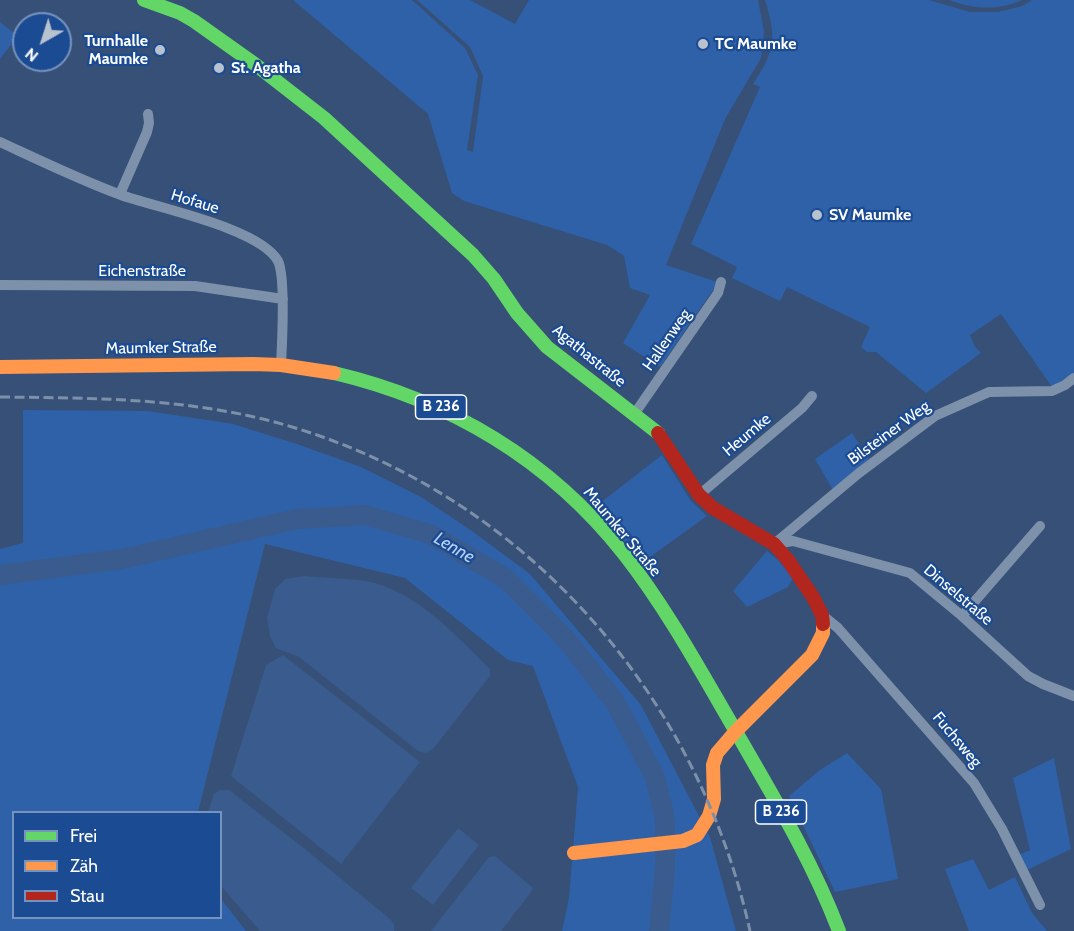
<!DOCTYPE html>
<meta charset="utf-8">
<style>
body{margin:0}
#map{position:relative;width:1074px;height:931px;overflow:hidden;background:#365077;font-family:Cabin,sans-serif}
canvas{display:block}
.legend{position:absolute;left:12px;top:811px;width:210px;height:108px;box-sizing:border-box;background:#1b4b92;border:2px solid #7693be;margin:0;padding:8px 10px;list-style:none;font-size:18px;color:#fff}
.legend li{display:flex;align-items:center;gap:12px;height:30px}
.legend b{width:30px;border:2px solid #7693be}
.north{position:absolute;left:12px;top:12px;width:60px;height:60px;box-sizing:border-box;background:#1b4b92;border:2px solid #7693be;border-radius:50%;rotate:219deg;font-size:16px;font-weight:700;line-height:24px;text-align:center;color:#fff}
.north::after{content:'';display:block;margin:auto;width:21px;height:27px;background:#b9c2cf;clip-path:polygon(50% 0,100% 100%,50% 72%,0 100%)}
</style>
<div id="map">
<canvas width="1074" height="931"></canvas>
<ul class="legend">
<li><b style="height:8px;background:#63d668"></b>Frei</li>
<li><b style="height:8px;background:#ff974d"></b>Zäh</li>
<li><b style="height:8px;background:#b3261e"></b>Stau</li>
</ul>
<div class="north">N</div>
</div>
<script>
const ctx = document.querySelector('canvas').getContext('2d');
ctx.lineJoin = 'round';
function paint(path, color) {
  ctx.fillStyle = color;
  ctx.fill(path, 'evenodd');
}
function stroke(path, color, width, dash) {
  ctx.strokeStyle = color;
  ctx.lineWidth = width;
  ctx.lineCap = dash ? 'butt' : 'round';
  ctx.setLineDash(dash || []);
  ctx.stroke(path);
}
function drawText(font, color, halo, rows, align = 'center') {
  ctx.font = font + ' Cabin,sans-serif';
  ctx.lineWidth = 4.5;
  ctx.setLineDash([]);
  ctx.textBaseline = 'middle';
  ctx.strokeStyle = halo;
  ctx.fillStyle = color;
  for (const [text, x, y, turn = 0] of rows) {
    ctx.save();
    ctx.translate(x, y);
    ctx.rotate((+turn || 0) * Math.PI / 180);
    ctx.textAlign = isNaN(turn) ? turn : align;
    if (halo) ctx.strokeText(text, 0, 0);
    ctx.fillText(text, 0, 0);
    ctx.restore();
  }
}
paint(new Path2D(`
 M293,0H412L465,48L478,75L467,150L473,152L483,76L470,47L417,0H470L515,24L529,0H758L764,31L761,58L725,119L666,265L717,282L715,287L660,367L623,343L650,295L630,288L624,256L607,245L464,201L452,193L428,114Z
 M765,0H929L970,12H998L1022,6L1032,0H1074V373L1052,387L1001,314L970,335L975,347L981,353L926,393L876,352H867L861,347L870,327L787,287L780,301L732,278L737,267L691,244L760,87L753,84C775,51 777,38 765,0Z
 M949,0H1022C998,11 973,9 949,0Z
 M0,22L18,36L0,59Z
 M23,410L148,411L233,424L297,444L361,467L421,497L472,531L530,574L641,705L710,837L736,931H562L569,898L578,787L533,666L508,660L405,578L265,544L198,812H14V918H220L221,899L246,931H0V549L23,543Z
 M852,433L869,459L833,490L815,459Z
 M662,455L691,501L707,516L643,562L595,507Z
 M767,551L778,560L793,578L788,587L747,607L733,591Z
 M847,753L881,789L898,879L835,892L789,796L820,770Z
 M1054,758L1071,849L1027,870L1019,855L1030,850L1013,778Z
 M973,859L989,890L1015,877L1032,913L1047,931H969L945,869Z`), '#2f61a8');
paint(new Path2D(`
 M305,576C325,578 346,578 366,581C417,591 455,635 490,669V676L433,749L426,753L418,751L299,657L276,648L270,636L267,618L275,589L285,579Z
 M283,655L420,762L341,864L231,776L266,665Z
 M220,790H229L310,853L391,920L394,925V931H260L221,886L220,812H208L214,794Z
 M458,828L479,845L433,905L411,888Z
 M495,856L533,888L531,892L501,931H431L489,857Z`), '#3a5b8e');
stroke(new Path2D(`
 M0,575L122,559L297,519L365,515L430,534L505,578L566,639L615,702L655,777L665,819V869L659,931`), '#3a5b8e', 20);
stroke(new Path2D(`
 M0,142C39,160 80,180 121,195C157,208 260,228 278,261C286,277 282,344 281,365
 M120,194L147,132L149,123L148,114
 M0,285L195,286L283,299
 M635,413L718,293L721,282
 M699,495L802,408L812,396
 M774,544L859,473L935,416L989,392L1052,391L1065,385L1074,378
 M774,544L793,541L910,573L962,616L1028,676L1043,684L1074,696
 M822,615L838,628L974,783L1002,829L1040,905
 M962,616L1040,526`), '#7e91aa', 10);
stroke(new Path2D(`
 M144,0L180,13L194,21L256,65L324,118L473,255L494,279L517,313L547,347L658,433
 M334,373C449,400 550,460 624,554C667,609 700,670 735,730C773,796 812,860 839,931`), '#63d668', 14);
stroke(new Path2D(`
 M0,367L253,364L281,365L334,373
 M574,853L683,841L697,835L709,816L714,799L713,765L717,753L735,732L812,655L823,633V624`), '#ff974d', 14);
stroke(new Path2D(`
 M658,433L699,495L713,508L774,544L788,560L813,597L822,615L823,624`), '#b3261e', 14);
stroke(new Path2D(`
 M0,397C90,398 179,398 267,420C513,483 696,686 750,931`), '#7e90a9', 3, [10, 4.5]);
for (const [x, y, r, color] of [
 [703,44,6,"#b9c2cf"],
 [160,50,6,"#b9c2cf"],
 [219,68,6,"#b9c2cf"],
 [817,215,6,"#b9c2cf"]
]) {
  const dot = new Path2D();
  dot.arc(x, y, r, 0, 2 * Math.PI);
  ctx.fillStyle = color;
  ctx.fill(dot);
  stroke(dot, '#1b4b92', 2);
}
for (const [x, y, w] of [
 [441,407,51],
 [781,812,51]
]) {
  const box = new Path2D();
  box.roundRect(x - w / 2, y - 12, w, 24, 4.5);
  ctx.fillStyle = '#1b4b92';
  ctx.fill(box);
  stroke(box, '#fff', 1.5);
}
drawText('bold 15px', '#fff', null, [
 ["B 236",441,407],
 ["B 236",781,812]
]);
drawText('bold 16px', '#fff', '#1b4b92', [
 ["Turnhalle",148,41,"right"],
 ["Maumke",148,59,"right"],
 ["TC Maumke",715,44],
 ["St. Agatha",231,68],
 ["SV Maumke",829,215]
], 'left');
drawText('16px', '#fff', '#1b4b92', [
 ["Hofaue",195,202,17],
 ["Eichenstraße",142,271],
 ["Hallenweg",667,340,-55],
 ["Maumker Straße",161,348,-1],
 ["Agathastraße",589,356,39],
 ["Bilsteiner Weg",889,433,-36],
 ["Heumke",747,435,-40],
 ["Maumker Straße",622,532,50],
 ["Dinselstraße",958,595,40],
 ["Fuchsweg",957,740,50]
]);
drawText('italic 18px', '#b8d2f6', '#1b4b92', [
 ["Lenne",454,548,30]
]);
</script>
